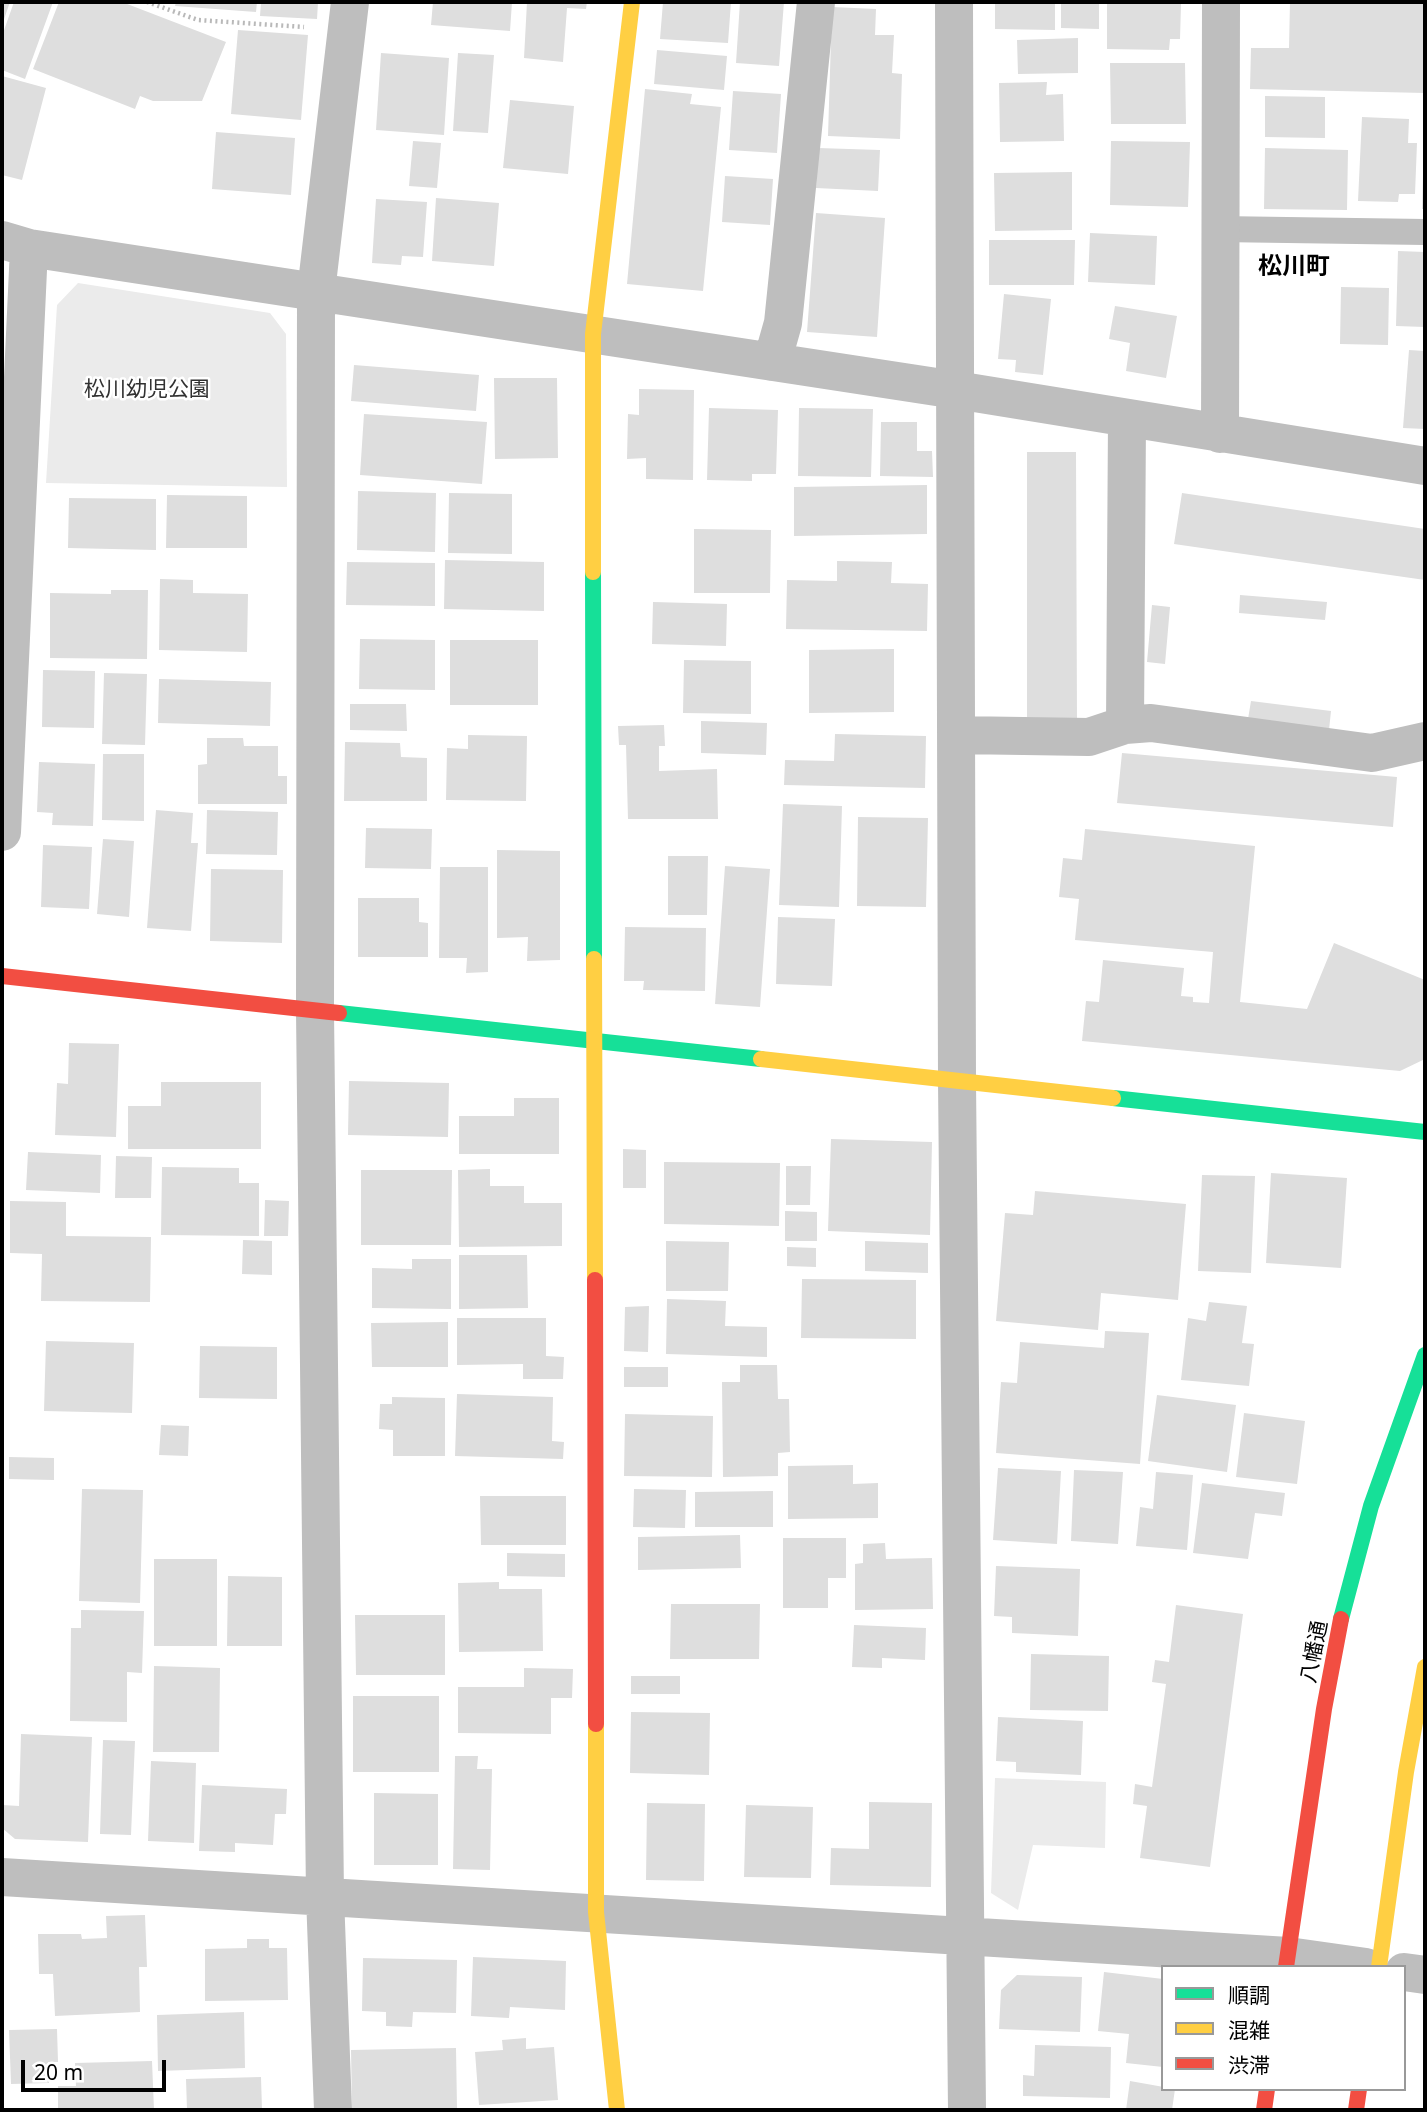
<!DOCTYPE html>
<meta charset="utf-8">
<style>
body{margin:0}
#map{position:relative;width:1427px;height:2112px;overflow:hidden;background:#fff;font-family:"Noto Sans","Noto Sans JP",sans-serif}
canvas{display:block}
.frame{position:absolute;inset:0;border:4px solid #000;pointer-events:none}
.legend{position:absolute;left:1161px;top:1965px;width:245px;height:126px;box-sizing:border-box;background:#fff;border:2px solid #999;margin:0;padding:9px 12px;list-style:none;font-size:21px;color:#000}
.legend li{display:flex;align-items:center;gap:14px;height:35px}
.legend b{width:35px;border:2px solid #999}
.scale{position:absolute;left:21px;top:2060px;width:145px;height:32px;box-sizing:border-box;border:4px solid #000;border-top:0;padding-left:9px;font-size:21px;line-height:24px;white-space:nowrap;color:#000;-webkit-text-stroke:5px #fff;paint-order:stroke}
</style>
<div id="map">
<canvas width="1427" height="2112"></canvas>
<div class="frame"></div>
<ul class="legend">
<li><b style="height:9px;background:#16e098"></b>順調</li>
<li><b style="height:9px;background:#ffcf43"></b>混雑</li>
<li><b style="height:9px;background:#f24e42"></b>渋滞</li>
</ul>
<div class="scale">20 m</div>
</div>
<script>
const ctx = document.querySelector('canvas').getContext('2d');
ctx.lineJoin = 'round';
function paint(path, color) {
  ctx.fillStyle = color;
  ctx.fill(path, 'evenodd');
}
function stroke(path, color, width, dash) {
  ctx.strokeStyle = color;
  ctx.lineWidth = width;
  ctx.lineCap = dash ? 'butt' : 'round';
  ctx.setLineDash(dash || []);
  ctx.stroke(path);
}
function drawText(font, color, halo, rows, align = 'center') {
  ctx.font = font + ' "Noto Sans","Noto Sans JP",sans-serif';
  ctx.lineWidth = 5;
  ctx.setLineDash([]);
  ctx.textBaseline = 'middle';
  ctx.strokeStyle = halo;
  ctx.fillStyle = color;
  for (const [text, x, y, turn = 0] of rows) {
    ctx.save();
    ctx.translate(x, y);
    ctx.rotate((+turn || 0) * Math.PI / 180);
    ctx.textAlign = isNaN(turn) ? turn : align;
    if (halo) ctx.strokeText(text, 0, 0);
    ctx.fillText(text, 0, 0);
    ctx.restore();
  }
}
paint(new Path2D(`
 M78,283L270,313L286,334L287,487L46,483L57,305Z
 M995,1778L1106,1782L1105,1848L1033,1845L1018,1910L991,1893Z`), '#ebebeb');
paint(new Path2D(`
 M2,2H10L2,25Z
 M14,2H53L25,79L2,70V36Z
 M59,2H122L226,42L202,101H153L140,96L135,109L33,69Z
 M176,2H257L256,12L175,6Z
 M261,2H318L317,19L260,16Z
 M433,2H512L510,31L431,25Z
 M527,2H587L586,9L567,8L563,62L524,58Z
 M663,2H731L728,43L660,39Z
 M740,2H784L779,66L736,63Z
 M995,2H1055V30L995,29Z
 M1061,2H1099V29L1061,28Z
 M1107,2L1181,4L1180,39H1170L1169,50L1107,49Z
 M1290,2H1425V93L1250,89L1251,48H1289Z
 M832,7L876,9L875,35H894L892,73L902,74L900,139L828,136Z
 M238,30L308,35L301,120L231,114Z
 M1078,38V73L1018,74L1017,40Z
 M657,50L727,56L724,90L654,84Z
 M381,53L449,58L444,135L376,130Z
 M458,53L494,55L488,133L453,131Z
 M1110,63H1185L1186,124H1111Z
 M2,76L46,88L22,180L2,175Z
 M1047,82L1046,95L1063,94L1064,141L1000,142L999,83Z
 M645,89L692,94L690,104L721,107L703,291L627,284Z
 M733,91L781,94L777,153L729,150Z
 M1265,96L1325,97V138L1265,137Z
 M510,100L574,106L568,174L503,168Z
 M1362,117L1409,119L1408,143H1417L1415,194H1399L1398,202L1358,201Z
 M216,132L295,138L291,195L212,189Z
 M413,141L441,143L437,188L409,186Z
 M1111,141L1190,142L1188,207L1110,205Z
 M818,148L880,150L878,191L816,188Z
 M1265,148L1348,150L1347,210L1264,209Z
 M1072,172V230L995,231L994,173Z
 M1423,175H1425V209H1422Z
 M725,176L773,179L770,225L722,222Z
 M436,198L499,203L494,266L432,261Z
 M376,199L427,202L423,257L402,256L401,265L372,263Z
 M816,213L885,218L877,337L807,332Z
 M1090,233L1157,236L1155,285L1088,282Z
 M989,240H1075L1074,285H989Z
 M1398,251L1425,252V327L1396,326Z
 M1341,287L1389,288L1388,345L1340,344Z
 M1004,294L1051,299L1043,375L1015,372L1016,360L998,359Z
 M1115,306L1177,316L1166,378L1126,371L1130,343L1109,339Z
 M1409,350L1425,351V429L1403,428Z
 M354,365L479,375L476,411L351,401Z
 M494,378H557L558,458L495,459Z
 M639,389L694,390L693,480L646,479V458L627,459L628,414L639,415Z
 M709,408L778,410L776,474H752V481L707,480Z
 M799,408L873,409L871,477L798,476Z
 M364,414L487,422L482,484L360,475Z
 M881,422H917V451H932L933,477L880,476Z
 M1027,452H1076L1077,723H1027Z
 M927,485V534L794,536V487Z
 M358,491L436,493L435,552L357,550Z
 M449,493L512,494V554L448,553Z
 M1182,493L1425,529V580L1174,544Z
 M167,495L247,496V548H166Z
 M69,498L156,499V550L68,548Z
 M694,529L771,530L770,593H694Z
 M445,560L544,562V611L444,609Z
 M837,561L892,562L891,583L928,584L927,631L786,629L787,580L837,581Z
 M347,562L435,563V606L346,605Z
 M160,579L193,580V593L248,594L247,652L159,650Z
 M111,590H148L147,659L50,658V593L111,594Z
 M1240,595L1327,602L1325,620L1239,613Z
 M653,602L727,604L726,646L652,644Z
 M1152,605L1170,607L1165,664L1147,662Z
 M360,639L435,640V690L359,689Z
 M450,640H538V705H450Z
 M894,649V712L809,713V650Z
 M684,660L751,661V714L683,713Z
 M43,670L95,671L94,728L42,727Z
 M104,673L147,674L145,745L102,744Z
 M159,679L271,682L270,726L158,723Z
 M1251,701L1331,711L1329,730L1248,719Z
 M350,704H406L407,731L350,730Z
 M701,721L767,723L766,755L701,753Z
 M664,725L665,746H659V771L717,769L718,819H628L626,745H619L618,726Z
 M835,734L926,736L925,788L784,785L785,760L834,761Z
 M468,735L527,736L526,801L446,800L447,748L468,749Z
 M207,738H243L244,746H278V776H287V804H198V765L207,764Z
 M345,742L400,743L401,757L427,758V801H344Z
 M1122,753L1397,777L1393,827L1117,803Z
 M103,754H144V821L102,820Z
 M39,762L95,764L93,826L52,825L53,813L37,812Z
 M783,804L842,806L839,907L779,905Z
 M156,810L193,813L191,843H198L191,931L147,928Z
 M207,810L278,812L277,855L206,854Z
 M858,817L928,818L926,907L857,906Z
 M366,828L432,829L431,869L365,868Z
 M1085,829L1255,846L1240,1002L1307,1009L1334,943L1425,980V1059L1400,1071L1082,1041L1086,1001L1099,1002L1103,960L1184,968L1181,996L1193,997V1002L1209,1003L1213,952L1075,940L1079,899L1059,897L1063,858L1082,860Z
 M103,839L134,841L129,917L97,914Z
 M43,845L92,847L89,909L41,907Z
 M497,850L560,851V960L527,961L528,937L497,938Z
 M668,856H708L707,915H668Z
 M725,866L770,869L760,1007L715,1004Z
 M440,867H488V972L466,973L467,958H439Z
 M211,869L283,870L282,943L210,941Z
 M358,898H419V922L428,923V957H358Z
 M778,917L835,919L832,986L776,984Z
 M625,927L706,928L705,991L643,990L644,981H624Z
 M69,1043L119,1044L116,1137L55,1135L57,1083L68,1084Z
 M349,1081L449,1083L448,1137L348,1135Z
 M161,1082H261V1149H128V1106H161Z
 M514,1098H559V1154H459V1116H514Z
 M831,1139L932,1142L930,1235L828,1231Z
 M623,1149L646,1150V1188H623Z
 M28,1152L101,1155L100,1193L26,1190Z
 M116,1156L152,1157L151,1198H115Z
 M664,1162L780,1163L779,1226L664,1224Z
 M786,1166H811L810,1205H786Z
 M162,1167L239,1168V1183H259V1236L161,1235Z
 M490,1169V1186H524V1203H562V1246L459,1247L458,1170Z
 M361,1170H452L451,1245H361Z
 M1271,1173L1347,1178L1341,1268L1266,1263Z
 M1202,1175L1255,1176L1251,1273L1198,1271Z
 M1035,1191L1186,1204L1178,1300L1101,1293L1098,1330L996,1321L1005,1213L1033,1215Z
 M265,1200L289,1201L288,1236H264Z
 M10,1201L66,1202V1236L151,1237L150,1302L41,1301L42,1254L10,1253Z
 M785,1211L817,1212V1241H785Z
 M243,1240L272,1241V1275L242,1274Z
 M666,1241L729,1242L728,1291H666Z
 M865,1241L928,1243V1273L865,1271Z
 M787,1247L816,1248V1267L787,1266Z
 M459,1255H527L528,1308L459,1309Z
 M412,1259H451V1309L372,1308V1268L412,1269Z
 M802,1279L916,1280V1339L801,1338Z
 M667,1299L726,1301L725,1326L767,1327V1357L666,1354Z
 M1209,1302L1247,1306L1242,1343L1254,1344L1249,1386L1181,1380L1188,1318L1206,1321Z
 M649,1306L648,1352L624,1351L625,1307Z
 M457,1318H546V1356L564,1357L563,1379H523V1364L457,1365Z
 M448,1322V1367H372L371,1323Z
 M1105,1331L1149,1333L1140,1464L996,1453L1001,1382L1017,1383L1020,1342L1104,1348Z
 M46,1341L134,1343L132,1413L44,1411Z
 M200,1346L277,1347V1399L199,1398Z
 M740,1365H777L778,1399H789L790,1452L778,1453V1476L723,1477L722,1382H740Z
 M624,1367H668V1387H624Z
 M457,1394L553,1397L552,1441L564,1442L563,1459L455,1456Z
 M1157,1395L1236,1405L1227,1472L1148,1461Z
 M392,1397L445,1398V1456H393V1430L379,1429L380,1404H392Z
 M1244,1413L1305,1421L1297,1484L1236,1477Z
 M625,1414L713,1416L712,1477L624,1476Z
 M161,1425L189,1426L188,1456L159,1455Z
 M9,1457L54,1458V1480L9,1479Z
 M853,1465V1484L878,1483V1518L788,1519V1466Z
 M998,1468L1061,1471L1057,1544L993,1540Z
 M1074,1470L1123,1472L1118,1544L1071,1541Z
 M1156,1472L1193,1475L1187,1550L1136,1546L1140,1507L1153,1509Z
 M1202,1483L1285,1493L1282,1516L1255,1513L1248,1559L1193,1553Z
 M82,1489L143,1490L140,1603L79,1601Z
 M634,1489L686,1490L685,1528L633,1527Z
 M773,1491V1527H695V1492Z
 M480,1496H566V1545H481Z
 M740,1535L741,1568L638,1570V1537Z
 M783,1538H846V1578H828V1608H783Z
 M885,1543L886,1559L932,1558L933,1609L855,1610V1564L863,1563V1544Z
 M507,1553L565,1554V1577L507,1576Z
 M154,1559H217V1646H154Z
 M996,1566L1080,1569L1078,1636L1012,1633V1617L994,1616Z
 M228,1576L282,1577V1646H227Z
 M499,1582V1589H542L543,1651L459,1652L458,1583Z
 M671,1604H760L759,1659H670Z
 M1176,1605L1243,1614L1210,1867L1140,1858L1147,1806L1133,1804L1135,1784L1152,1787L1166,1684L1152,1682L1155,1660L1169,1662Z
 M81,1610L144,1611L142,1673L127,1672V1722L70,1721L71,1628H81Z
 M355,1615H445V1675H356Z
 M854,1625L926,1628L925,1660L882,1658V1668L852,1667Z
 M1031,1654L1109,1656L1108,1711L1030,1710Z
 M154,1666L220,1668L219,1752H153Z
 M524,1668L573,1669L572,1698H551V1734L458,1733V1687H524Z
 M631,1676H680V1694H631Z
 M353,1696H439V1772H353Z
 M631,1712L710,1713L709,1775L630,1773Z
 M998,1717L1083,1721L1081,1775L1016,1772V1762L996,1761Z
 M21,1734L92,1737L88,1842L15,1839L2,1828V1805L19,1806Z
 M103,1740L135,1741L131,1835L100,1834Z
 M455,1756H478L477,1769H492L490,1870L453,1869Z
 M151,1761L196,1763L194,1843L148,1841Z
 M202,1785L287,1789L286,1814H275L273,1845L235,1843V1852L199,1851Z
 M374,1793L438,1794V1865H374Z
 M869,1802L932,1803L931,1887L830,1885L831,1848L869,1849Z
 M647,1803L705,1804L704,1881L646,1880Z
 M746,1805L813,1807L811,1878L744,1877Z
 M145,1915L147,1967H139L140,2012L55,2016L53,1974H39L38,1934H81L82,1939L107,1938L106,1916Z
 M247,1939H269V1948H287L288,2000L205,2001V1949L247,1948Z
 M473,1957L566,1961L565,2010L510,2007L509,2018L471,2016Z
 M363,1958L457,1960L456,2013L413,2012L412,2027L386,2026V2012L362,2011Z
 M1104,1972L1163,1979V2067L1126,2063L1129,2034L1098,2031Z
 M1017,1975L1082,1977L1080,2032L999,2029L1001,1990Z
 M244,2012L245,2068L158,2071L157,2015Z
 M57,2029L58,2062H48L49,2083L11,2084L9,2030Z
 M526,2038V2049L554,2047L558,2100L479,2105L475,2052L503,2050L502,2040Z
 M1035,2045L1111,2047L1110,2098L1023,2096V2075L1034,2076Z
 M456,2048L457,2108L352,2110L351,2050Z
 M152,2061L154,2110H58V2086H76L75,2063Z
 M261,2077L262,2110H187L186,2079Z
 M1130,2081L1175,2089L1172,2110H1126Z`), '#dedede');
stroke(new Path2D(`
 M147,2L198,20L304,27`), '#b9b9b9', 4.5, [2, 3.5]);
stroke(new Path2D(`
 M1218,229L1425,232`), '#bebebe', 26);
stroke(new Path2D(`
 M954,2L957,1081L967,2110
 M2,240L29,248L956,390L1425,466
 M772,362L783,323L816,2
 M1127,419L1125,725L1151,723L1372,753L1425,741
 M1220,434L1221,2
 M958,735L1089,737L1125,725
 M2,832L29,248
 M2,1877L1288,1956L1366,1967
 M1404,1972L1425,1975
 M333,2110L325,1896L315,1011L316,292L350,2`), '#bebebe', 38);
stroke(new Path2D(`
 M593,572L594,959
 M339,1013L761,1059
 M1113,1098L1425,1132
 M1341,1619L1371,1506L1425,1355`), '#16e098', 16);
stroke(new Path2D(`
 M593,572V334L632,2
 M594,959L595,1280
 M761,1059L1113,1098
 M596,1724V1912L617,2110
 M1379,1967L1406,1772L1425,1667`), '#ffcf43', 16);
stroke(new Path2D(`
 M2,976L339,1013
 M595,1280L596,1724
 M1286,1967L1324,1709L1341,1619
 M1264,2110L1267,2089
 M1356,2110L1359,2089`), '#f24e42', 16);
drawText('21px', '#313131', '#fff', [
 ["松川幼児公園",147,390]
]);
drawText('21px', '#000', '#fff', [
 ["八幡通",1315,1652,-79]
]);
drawText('bold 24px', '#000', '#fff', [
 ["松川町",1294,267]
]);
</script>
